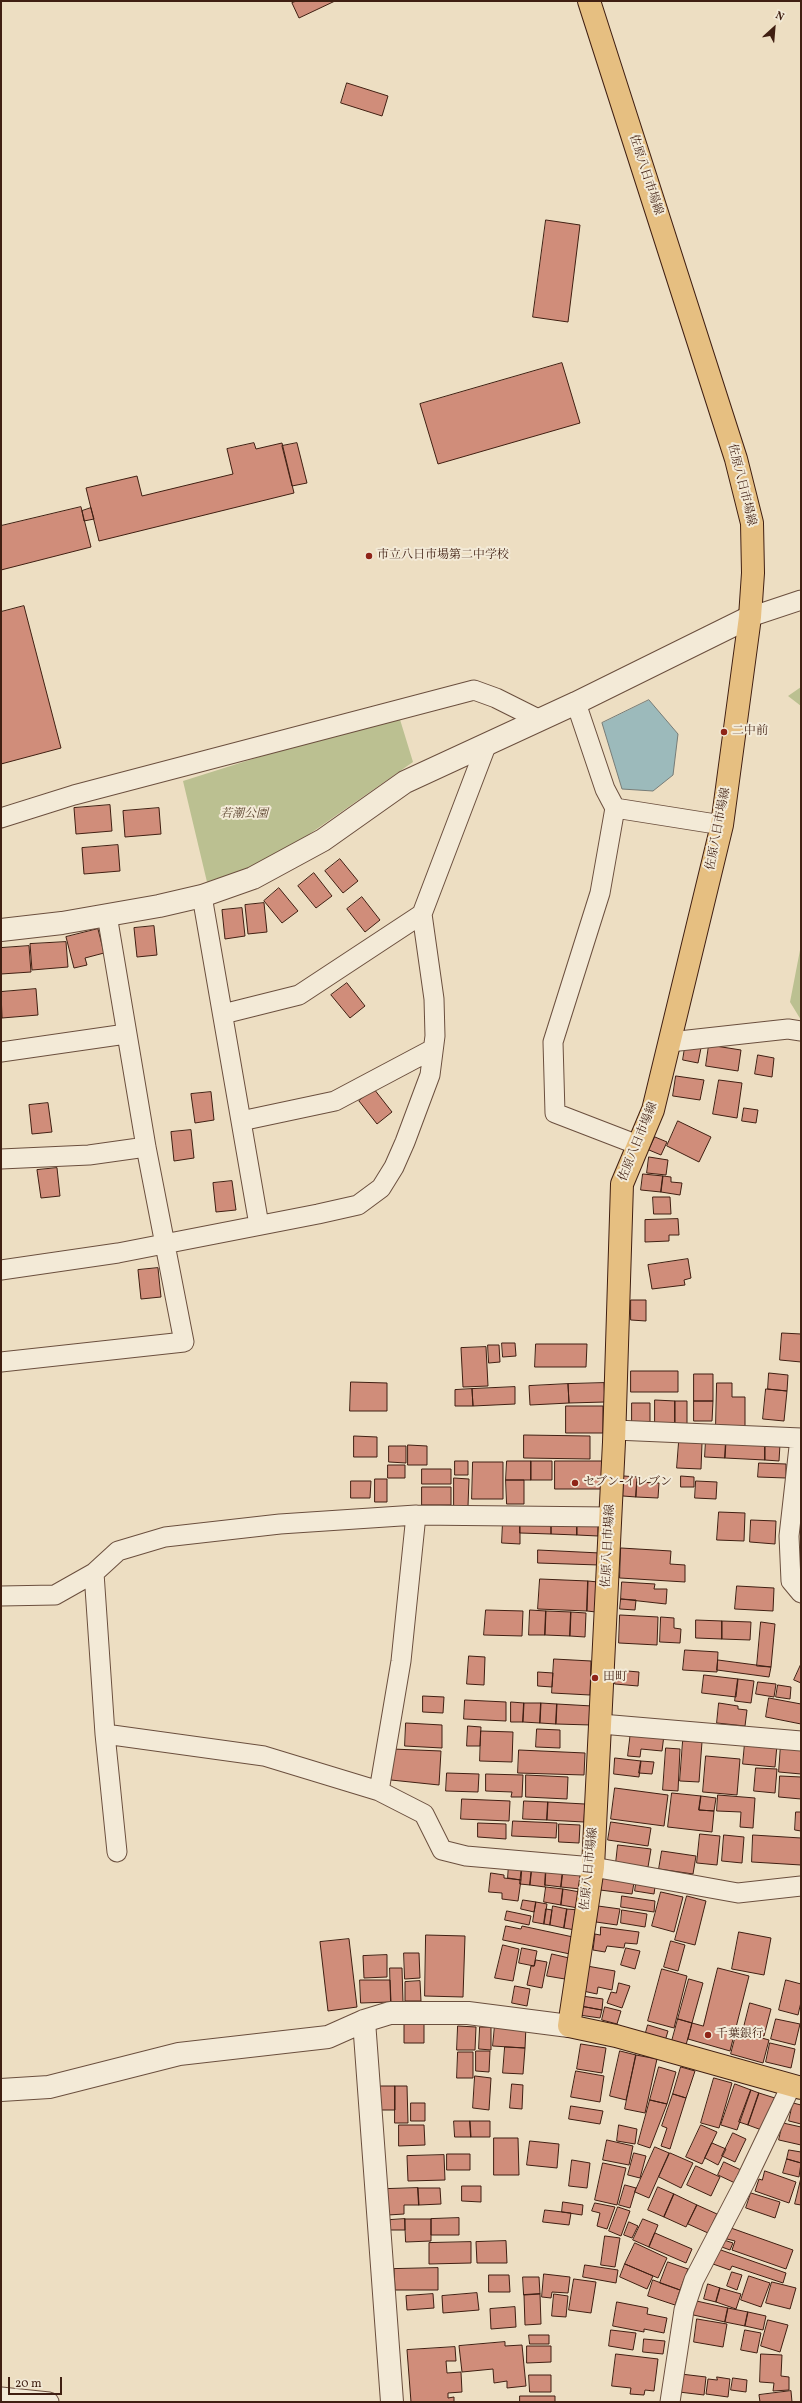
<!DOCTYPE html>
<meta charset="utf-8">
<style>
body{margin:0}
#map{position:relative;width:802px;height:2403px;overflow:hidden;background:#eddec2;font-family:Vollkorn,serif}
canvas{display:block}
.frame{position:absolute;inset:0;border:2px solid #401f12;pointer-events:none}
.north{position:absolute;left:754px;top:8px;width:40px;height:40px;-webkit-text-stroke:3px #f3ead7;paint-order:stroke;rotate:26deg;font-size:11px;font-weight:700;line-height:16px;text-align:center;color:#401f12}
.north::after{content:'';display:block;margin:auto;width:14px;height:18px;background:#401f12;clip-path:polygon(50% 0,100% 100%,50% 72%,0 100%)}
.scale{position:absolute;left:8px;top:2377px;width:54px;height:18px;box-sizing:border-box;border:2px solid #401f12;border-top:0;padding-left:5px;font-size:12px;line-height:14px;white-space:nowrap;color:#401f12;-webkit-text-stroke:3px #f3ead7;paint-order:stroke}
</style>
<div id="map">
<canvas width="802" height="2403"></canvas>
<div class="frame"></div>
<div class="north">N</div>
<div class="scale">20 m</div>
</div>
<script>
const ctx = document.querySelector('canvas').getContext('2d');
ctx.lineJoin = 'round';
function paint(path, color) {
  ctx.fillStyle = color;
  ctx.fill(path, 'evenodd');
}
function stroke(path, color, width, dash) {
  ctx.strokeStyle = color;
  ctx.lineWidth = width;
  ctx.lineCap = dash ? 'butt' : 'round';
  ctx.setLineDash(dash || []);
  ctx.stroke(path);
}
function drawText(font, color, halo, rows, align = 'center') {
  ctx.font = font + ' Vollkorn,"Noto Serif JP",serif';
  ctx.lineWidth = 4;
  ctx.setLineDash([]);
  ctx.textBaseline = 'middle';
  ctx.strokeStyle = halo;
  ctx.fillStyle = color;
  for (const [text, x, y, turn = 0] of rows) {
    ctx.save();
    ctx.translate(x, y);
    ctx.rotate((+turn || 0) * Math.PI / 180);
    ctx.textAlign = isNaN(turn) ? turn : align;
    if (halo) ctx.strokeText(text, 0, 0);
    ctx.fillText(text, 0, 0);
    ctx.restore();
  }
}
paint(new Path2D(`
 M801,687V706L788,696Z
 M398,713L413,762L272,860L207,882L183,781Z
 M801,945V1020L790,1002Z`), '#bbc091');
const water = new Path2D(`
 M649,700L678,734L673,775L653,791L622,789L602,723Z`);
paint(water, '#9cbabb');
stroke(water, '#777c77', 1);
const building = new Path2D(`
 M297,1H335L299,18L292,3Z
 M347,83L388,96L382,116L341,103Z
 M546,220L580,225L568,322L533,317Z
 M562,363L580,423L438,464L420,404Z
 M254,443L256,449L282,443L294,493L99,541L86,488L137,476L142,496L233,474L227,449Z
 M297,443L307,483L292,486L282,446Z
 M81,507L91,547L1,570V526Z
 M91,508L94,519L84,521L82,511Z
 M24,606L61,748L1,764V612Z
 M110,805L112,831L76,834L74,808Z
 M159,808L161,834L125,837L123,811Z
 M118,845L120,871L84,874L82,848Z
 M340,859L358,881L343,893L325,871Z
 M314,873L332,896L316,908L298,886Z
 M279,888L298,911L282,923L264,901Z
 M362,897L380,920L365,932L347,909Z
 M264,903L267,932L248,934L245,905Z
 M242,908L245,936L225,939L222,910Z
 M154,926L157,955L137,957L134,928Z
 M98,929L104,953L85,958L87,965L74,968L66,937Z
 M66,942L68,967L32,970L30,944Z
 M29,946L31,972L1,974V948Z
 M347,983L365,1006L350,1018L331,995Z
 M36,989L38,1015L2,1018L1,992Z
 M686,1041L702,1043L698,1063L683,1060Z
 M709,1045L741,1050L738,1071L706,1066Z
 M758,1055L774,1058L772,1077L755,1074Z
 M676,1076L704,1080L700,1100L673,1096Z
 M719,1080L742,1083L737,1118L713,1114Z
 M374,1089L392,1112L377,1124L359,1101Z
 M211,1092L214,1120L195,1123L191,1094Z
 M48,1103L52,1132L32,1134L29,1105Z
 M744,1108L758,1110L756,1123L742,1121Z
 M678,1121L711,1137L699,1162L667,1146Z
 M191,1130L194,1158L174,1161L171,1132Z
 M655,1137L667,1142L661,1155L649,1150Z
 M649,1157L668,1160L666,1175L647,1173Z
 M57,1168L60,1196L41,1198L37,1170Z
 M643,1174L663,1176L661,1192L641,1190Z
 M663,1176L671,1177V1182L682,1183L680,1195L661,1192Z
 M232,1181L236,1210L216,1212L213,1183Z
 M653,1197H670L671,1214H654Z
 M678,1219L679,1235H669V1241L645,1242V1220Z
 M688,1259L691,1278L684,1280L685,1285L652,1289L648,1265Z
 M158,1268L161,1297L141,1299L138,1270Z
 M631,1300H646V1321L631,1320Z
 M782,1333L801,1334V1362L780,1360Z
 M502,1343H515L516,1356L503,1357Z
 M536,1344H587L586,1367H535Z
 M488,1345H499L500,1362L489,1363Z
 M486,1347L488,1386L463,1387L461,1348Z
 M631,1371H678V1392H631Z
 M769,1373L788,1375L787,1391L768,1389Z
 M694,1374H713V1401H694Z
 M351,1382L387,1383V1411H350Z
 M604,1383L605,1402L569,1403L568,1384Z
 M717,1383H732V1397H745V1426L716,1425Z
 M568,1384L569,1403L530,1405L529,1386Z
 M515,1387V1404L473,1406L472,1389Z
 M472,1389L473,1406H455V1390Z
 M766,1389L787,1391L784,1421L763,1419Z
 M655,1400L675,1401V1424H655Z
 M675,1401H687V1424H675Z
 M694,1401H713L712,1421H694Z
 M632,1403H650V1425H632Z
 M566,1406H603V1433H566Z
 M524,1435L590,1436V1459L524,1458Z
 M354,1436L377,1437V1457H354Z
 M706,1440L726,1441L725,1458L705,1457Z
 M726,1441L765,1443V1460L725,1458Z
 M679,1442L702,1443L701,1469L677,1468Z
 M765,1443L780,1444L779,1461L765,1460Z
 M408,1445L427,1446V1465H408Z
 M389,1446H406V1463L389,1462Z
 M455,1461H468V1475H455Z
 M507,1461H531V1480H506Z
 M531,1461H552V1480H531Z
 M555,1461H603V1489H555Z
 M473,1462H503V1499H472Z
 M759,1463L786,1464V1478L758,1477Z
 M388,1465H405V1478H388Z
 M422,1469H451V1484H422Z
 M624,1476L637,1477L636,1497L623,1496Z
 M681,1476L694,1477V1487H681Z
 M454,1478L469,1479L468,1506H454Z
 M375,1479H387V1502H375Z
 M506,1480H524V1504H507Z
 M351,1481H371L370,1498H351Z
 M696,1481L717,1482L716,1499L695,1498Z
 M637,1482L659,1483L658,1498L636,1497Z
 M422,1487H451V1505H422Z
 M719,1512L745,1513L744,1541L717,1540Z
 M751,1520L776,1521L775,1544L750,1542Z
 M503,1521H520V1544L502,1543Z
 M520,1521L551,1522V1534L520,1533Z
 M577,1521V1535L551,1534V1522Z
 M577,1521L598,1522V1536L577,1535Z
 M621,1548L671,1551L670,1564L685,1565V1582L620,1578Z
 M538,1550L600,1553L599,1565L538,1563Z
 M540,1579L588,1581L587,1611L538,1609Z
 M588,1581L598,1582L596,1612L587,1611Z
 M622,1582L655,1584L654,1589H667L666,1604L621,1599Z
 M737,1586L774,1588L773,1611L735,1609Z
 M621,1599L636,1600L635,1610L620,1609Z
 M486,1610L523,1611L522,1636L484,1635Z
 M530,1610L546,1611L545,1635H529Z
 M546,1611L571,1612L570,1636L545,1635Z
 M571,1612L586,1613L585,1637L570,1636Z
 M620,1615L658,1617L657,1645L619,1643Z
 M661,1617L674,1618V1628L681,1629L680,1643L660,1642Z
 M696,1620L722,1621V1639L696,1638Z
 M722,1621L751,1622L750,1640L722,1639Z
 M761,1622L775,1624L771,1667L757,1666Z
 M685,1650L718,1652L717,1672L683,1670Z
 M469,1656L485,1657L484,1685L467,1684Z
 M554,1659L591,1661L590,1695L552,1693Z
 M718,1660L771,1667L769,1677L717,1670Z
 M801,1664V1683L794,1680Z
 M616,1670L639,1672L638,1686L615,1684Z
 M538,1672L553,1673L552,1687L538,1686Z
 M704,1675L738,1679L736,1697L702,1693Z
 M738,1679L754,1681L751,1703L735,1701Z
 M758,1682L776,1684L774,1697L756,1694Z
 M778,1685L791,1687L790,1699L776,1697Z
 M423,1696L444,1697L443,1713L423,1712Z
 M769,1698L801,1704V1724L766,1717Z
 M465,1700L506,1702V1721L464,1719Z
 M511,1702L524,1703L523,1722H511Z
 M524,1703H541L540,1723L523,1722Z
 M541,1703L557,1704L556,1724L540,1723Z
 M719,1703L738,1706V1709L747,1710L745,1726L717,1723Z
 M557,1704L592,1706L591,1725L556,1724Z
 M406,1723L442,1725V1748L405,1746Z
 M468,1726L481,1727L480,1746H467Z
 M537,1729L560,1730V1748L536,1747Z
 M481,1731L513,1732L512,1762L480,1761Z
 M631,1731L664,1735L662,1751L641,1749L640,1757L628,1756Z
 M683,1741L702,1742L699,1782L680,1781Z
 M745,1743L777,1745L775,1767L743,1764Z
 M781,1744L801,1745V1774L779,1772Z
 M666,1748L680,1749L678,1791L663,1790Z
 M392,1749L441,1751L439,1785L391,1780Z
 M519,1750L585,1753L584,1775L518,1773Z
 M706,1756L740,1759L737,1795L703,1792Z
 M615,1758L641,1761L639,1777L614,1774Z
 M641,1761L654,1762L652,1774L639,1773Z
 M756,1768L777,1769L775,1793L754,1791Z
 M447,1773L479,1774L478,1792L446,1791Z
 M486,1774L523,1775L522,1797H511L512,1792L486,1791Z
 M526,1775L568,1777L567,1799L526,1797Z
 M780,1776L801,1777V1799L779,1797Z
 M615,1788L668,1795L664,1826L611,1819Z
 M672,1793L701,1796L699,1810L714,1811L712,1832L668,1827Z
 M718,1795L755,1798L753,1828L740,1827L741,1812L717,1811Z
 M701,1796L716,1798L714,1811L699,1810Z
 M462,1799L510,1801L509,1821L461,1819Z
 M524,1801L548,1802L547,1820L523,1819Z
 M548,1802L585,1804L584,1822L547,1820Z
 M796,1812H801V1831L795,1830Z
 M513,1821L557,1823L556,1838L512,1836Z
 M611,1822L651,1828L648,1846L608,1840Z
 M478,1823L506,1824V1839L478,1837Z
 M559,1824L580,1825L579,1843L559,1842Z
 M700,1834L720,1836L717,1865L697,1863Z
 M724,1835L744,1837L742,1863L722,1861Z
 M753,1835L801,1838V1865L752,1862Z
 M618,1845L651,1849L648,1867L616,1863Z
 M662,1851L696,1856L693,1874L659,1869Z
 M509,1864L522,1865L521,1880L508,1878Z
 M522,1865L532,1866L530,1885L520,1884Z
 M532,1866L546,1868L545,1887L530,1885Z
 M546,1868L563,1870L561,1887L545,1885Z
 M563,1870L582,1872L581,1889L561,1887Z
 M603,1872L635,1877L632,1894L600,1890Z
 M491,1873L504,1875V1878L521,1880L518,1901L502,1899V1893L489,1892Z
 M637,1877L656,1880L654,1894L635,1891Z
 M546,1887L563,1889L561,1905L544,1902Z
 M563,1889L580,1892L578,1908L561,1905Z
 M661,1892L683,1897L674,1932L652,1926Z
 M622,1896L655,1901L654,1912L621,1907Z
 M687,1896L706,1901L695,1945L675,1940Z
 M523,1900L536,1902L534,1912L521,1909Z
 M536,1902L547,1904L544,1924L533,1922Z
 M553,1906L567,1909L564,1928L550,1925Z
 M598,1906L620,1909L617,1925L596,1922Z
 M546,1909L552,1910L550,1925L544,1924Z
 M567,1909L579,1910L575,1930L564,1928Z
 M622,1910L647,1914L645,1927L621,1923Z
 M507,1911L531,1916L529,1925L505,1920Z
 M506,1926L521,1929L522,1926L573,1937L570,1954L503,1940Z
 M601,1927L639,1932L637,1944L625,1943L624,1948L607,1946L605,1952L593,1950L595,1934L600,1935Z
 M739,1932L771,1938L764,1975L732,1969Z
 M426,1935L465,1936L463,1997L425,1996Z
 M349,1939L357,2007L328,2011L320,1942Z
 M671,1941L685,1945L678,1971L664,1967Z
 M503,1945L519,1949L513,1981L495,1978Z
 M522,1948L537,1951L534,1966L519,1963Z
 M626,1948L640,1951L635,1969L621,1965Z
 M404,1953H419L420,1978L405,1979Z
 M552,1954L569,1958L565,1979L547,1976Z
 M387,1955V1977L364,1978L363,1956Z
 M536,1960L547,1962L542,1988L527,1985L531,1966H534Z
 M587,1966L615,1971L612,1990L598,1987L597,1994L583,1991Z
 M390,1968H402L403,2002H391Z
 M718,1968L749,1976L730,2051L688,2039L692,2023L703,2026Z
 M662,1969L687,1976L674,2028L648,2021Z
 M689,1979L703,1983L692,2023L678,2019Z
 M360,1980H390L391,2002L361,2003Z
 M786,1980L801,1984V2002L798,2015L779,2010Z
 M420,1981L421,2001H405V1982Z
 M619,1983L630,1986L622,2008L607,2003L611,1992L616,1993Z
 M515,1986L530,1989L527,2006L512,2003Z
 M582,1996L603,1999L602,2010L580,2006Z
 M750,2003L771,2009L764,2036L743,2031Z
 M580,2006L602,2010L600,2018L579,2015Z
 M605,2007L621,2011L617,2024L602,2020Z
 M678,2019L692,2023L686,2045L672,2041Z
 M776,2019L800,2024L795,2045L771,2039Z
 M424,2024V2043H404V2025Z
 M495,2025L526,2026L525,2048L493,2046Z
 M648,2025L668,2031L665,2041L645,2036Z
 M458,2026L476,2027L475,2050H457Z
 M480,2027H491V2050L479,2049Z
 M737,2031L769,2040L763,2063L731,2054Z
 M770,2043L795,2049L791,2068L766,2062Z
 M581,2044L606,2048L602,2073L577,2069Z
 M505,2047L525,2048L523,2074L503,2073Z
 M476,2051H490L489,2072L476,2071Z
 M620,2051L636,2055L626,2100L610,2096Z
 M458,2052H473V2078H457Z
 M636,2055L657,2059L645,2113L625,2109Z
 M659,2067L676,2072L667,2104L650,2100Z
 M681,2067L695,2071L686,2098L673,2094Z
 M576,2071L604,2076L600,2102L571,2097Z
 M475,2076L491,2078L489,2110L473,2108Z
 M714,2078L732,2083L719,2128L701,2123Z
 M512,2084L523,2085L522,2109L510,2108Z
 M735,2084L751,2090L737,2130L721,2125Z
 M380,2086H395V2110H381Z
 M395,2086H407L408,2123H395Z
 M751,2090L759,2093L748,2125L739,2122Z
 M759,2093L778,2099L767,2132L748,2125Z
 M673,2094L686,2098L670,2149L661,2146L667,2128L662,2126Z
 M650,2100L667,2104L650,2148L638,2144Z
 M411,2103H425V2121H411Z
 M793,2103L801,2105V2124L789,2121Z
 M571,2106L603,2111L600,2124L569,2119Z
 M454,2121H470L471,2137H455Z
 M470,2121H490V2137H471Z
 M783,2123L801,2127V2145L779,2140Z
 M399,2125H424L425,2145L399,2146Z
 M619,2125L637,2129L635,2144L617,2141Z
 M701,2125L717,2132L702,2164L686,2157Z
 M733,2133L746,2139L735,2162L722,2156Z
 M494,2138H518L519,2175H494Z
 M607,2140L633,2146L629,2165L603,2160Z
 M530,2141L559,2144L557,2168L527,2165Z
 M712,2143L726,2149L718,2165L705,2158Z
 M655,2147L669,2153L649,2198L635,2192Z
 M789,2150L801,2152V2163L787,2159Z
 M634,2153L646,2156L640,2178L628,2175Z
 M670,2153L693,2163L681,2188L659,2177Z
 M447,2154H470V2170H447Z
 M444,2155L445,2180L408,2181L407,2156Z
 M787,2159L801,2163L799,2177L783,2173Z
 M572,2160L590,2163L587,2188L569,2186Z
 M724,2162L741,2170L735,2183L718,2175Z
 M603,2163L626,2168L617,2205L595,2200Z
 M696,2166L720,2177L711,2196L687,2185Z
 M765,2171L796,2182L789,2203L755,2191L759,2179L762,2180Z
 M801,2178V2205L795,2204Z
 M625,2185L636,2188L630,2208L619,2205Z
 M462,2186H481V2202L462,2201Z
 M658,2187L674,2194L664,2217L648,2210Z
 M418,2188H440L441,2204L419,2205Z
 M418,2188L419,2205H404V2214L388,2215L387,2189Z
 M751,2193L780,2202L775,2218L746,2208Z
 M674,2194L697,2205L686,2227L664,2217Z
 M563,2202L583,2205L582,2215L562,2212Z
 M595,2203L615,2207L607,2229L597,2226L600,2213L592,2211Z
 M697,2205L717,2214L708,2233L688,2224Z
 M618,2207L630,2211L621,2236L609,2231Z
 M545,2210L571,2213L569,2225L543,2222Z
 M459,2218V2235H431V2219Z
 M405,2219H431V2241L406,2242Z
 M405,2219V2230H390V2220Z
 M643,2219L658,2225L649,2247L633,2240Z
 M629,2222L638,2226L632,2238L624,2235Z
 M731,2228L793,2250L786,2269L732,2250L735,2241L727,2239Z
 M655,2233L692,2249L686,2263L649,2247Z
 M605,2236L620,2238L615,2267L601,2265Z
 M721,2239L733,2243L730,2250L719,2246Z
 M506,2241L507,2263H477L476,2242Z
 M471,2242V2263L429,2264V2243Z
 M635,2243L667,2258L658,2278L625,2264Z
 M718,2249L786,2273L783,2283L732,2266L730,2270L713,2264Z
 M668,2262L688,2269L680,2290L660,2283Z
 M625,2264L653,2276L647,2289L620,2277Z
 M585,2265L618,2270L616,2283L583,2277Z
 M438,2268V2290H395L394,2269Z
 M732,2272L742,2275L737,2290L727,2286Z
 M544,2274L570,2277L568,2293L552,2292L551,2298L542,2297Z
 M489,2275H509L510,2292H489Z
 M749,2276L770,2283L761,2307L741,2300Z
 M523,2277H539L540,2294L524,2295Z
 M574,2279L596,2282L591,2313L569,2310Z
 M653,2280L680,2290L675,2305L648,2296Z
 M772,2282L796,2288L790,2309L766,2303Z
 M708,2284L720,2288L716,2302L704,2299Z
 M720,2288L741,2294L736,2309L716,2302Z
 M477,2293L479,2310L443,2313L442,2296Z
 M433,2294L434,2308L407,2310L406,2296Z
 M540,2294L541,2324L525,2325L524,2295Z
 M554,2294L568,2296L566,2317L552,2316Z
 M692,2300L728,2308L725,2322L689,2314Z
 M617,2302L648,2308L647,2314L667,2318L664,2333L644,2329V2332L613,2326Z
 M515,2307L516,2327L491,2329L490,2309Z
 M728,2308L748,2312L745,2326L725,2322Z
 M748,2312L766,2316L763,2330L745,2326Z
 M697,2319L727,2324L723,2347L694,2342Z
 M768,2320L788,2325L780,2352L761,2346Z
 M611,2330L636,2333L633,2350L609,2346Z
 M745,2330L761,2333L757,2353L741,2350Z
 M529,2335H549V2344H530Z
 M644,2339L665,2341L663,2354L643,2352Z
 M505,2342V2346L522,2345L526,2386L507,2388V2381L494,2383L493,2369L462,2372L459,2346Z
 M527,2346H551V2362L527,2363Z
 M455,2347L456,2361H446L447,2373L461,2372L462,2392L448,2393V2398L454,2397V2402H408H411L407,2350Z
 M616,2354L658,2359L654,2391L645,2390L644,2395L630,2394L631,2388L612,2386Z
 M761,2354L782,2355L781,2376L789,2377V2390L773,2391L774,2383L760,2382Z
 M681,2374L706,2377L704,2395L679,2392Z
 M529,2375H551V2392H530Z
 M717,2377L730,2379L728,2397L706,2394L708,2379L717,2380Z
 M733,2378L747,2380L746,2392L731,2390Z
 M791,2391L792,2402H760L759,2395Z
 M520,2396H555V2402H520Z`);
paint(building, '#d08d7a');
stroke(building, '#401f12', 1);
const minor = new Path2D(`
 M750,617L801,600
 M576,703L605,789L615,808L600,893L553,1042L555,1113L638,1145
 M615,808L722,825
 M1,818L74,795L474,690L496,698L538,719
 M202,896L259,1225
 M223,1014L299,995L422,914
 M670,1042L788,1029L801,1031
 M1,1052L126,1034
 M241,1121L335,1101L433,1049
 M1,1159L89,1155L146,1147
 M1,1270L118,1253L318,1214L358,1205L381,1188L394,1167L405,1142L430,1075L435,1036L434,999L422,914L486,746
 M1,1362L184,1342L146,1147L107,915
 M615,1430L801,1438
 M800,1438L789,1536L791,1581L801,1593
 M94,1573L105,1734L117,1852
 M1,1596L55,1595L94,1573L118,1551L165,1537L280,1524L416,1515L610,1517
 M601,1724L801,1741
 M105,1734L264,1756L379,1791L424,1814L442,1850L466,1856L593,1867L738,1893L801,1886
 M379,1791L401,1661L416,1515
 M1,2397L49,2402
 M670,2402L684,2310L694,2280L746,2180L791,2086`);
const tertiary = new Path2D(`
 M1,930L62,923L159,906L202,896L253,878L323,840L405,782L576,703L750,617
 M364,2021L392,2402
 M1,2090L49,2087L179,2054L328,2037L364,2021L390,2013H468L569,2026`);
const primary = new Path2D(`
 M589,1L736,459L752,523L753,573L750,617L722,825L653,1110L622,1184L614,1442L593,1867L569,2026L616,2036L801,2088`);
stroke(minor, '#6b4f3e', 21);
stroke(tertiary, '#6b4f3e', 24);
stroke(primary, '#401f12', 24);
stroke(minor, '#f3ead7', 19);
stroke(tertiary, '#f3ead7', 22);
stroke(primary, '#e6bf81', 22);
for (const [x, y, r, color] of [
 [369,556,4,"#8f2418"],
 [724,732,4,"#8f2418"],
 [575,1483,4,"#8f2418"],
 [595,1678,4,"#8f2418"],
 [708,2035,4,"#8f2418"]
]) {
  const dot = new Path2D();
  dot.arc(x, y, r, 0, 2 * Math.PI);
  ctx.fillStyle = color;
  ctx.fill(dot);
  stroke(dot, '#f3ead7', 1.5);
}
drawText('12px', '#401f12', '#f3ead7', [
 ["佐原八日市場線",645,175,72],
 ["佐原八日市場線",741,485,76],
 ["佐原八日市場線",719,829,-79],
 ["佐原八日市場線",639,1142,-68],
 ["佐原八日市場線",609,1546,-87],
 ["佐原八日市場線",590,1869,-84]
]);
drawText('12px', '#401f12', '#f3ead7', [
 ["市立八日市場第二中学校",377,556],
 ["二中前",732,732],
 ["セブン-イレブン",583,1483],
 ["田町",603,1678],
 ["千葉銀行",716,2035]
], 'left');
drawText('italic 12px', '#5f4732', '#f3ead7', [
 ["若潮公園",244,815]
]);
</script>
